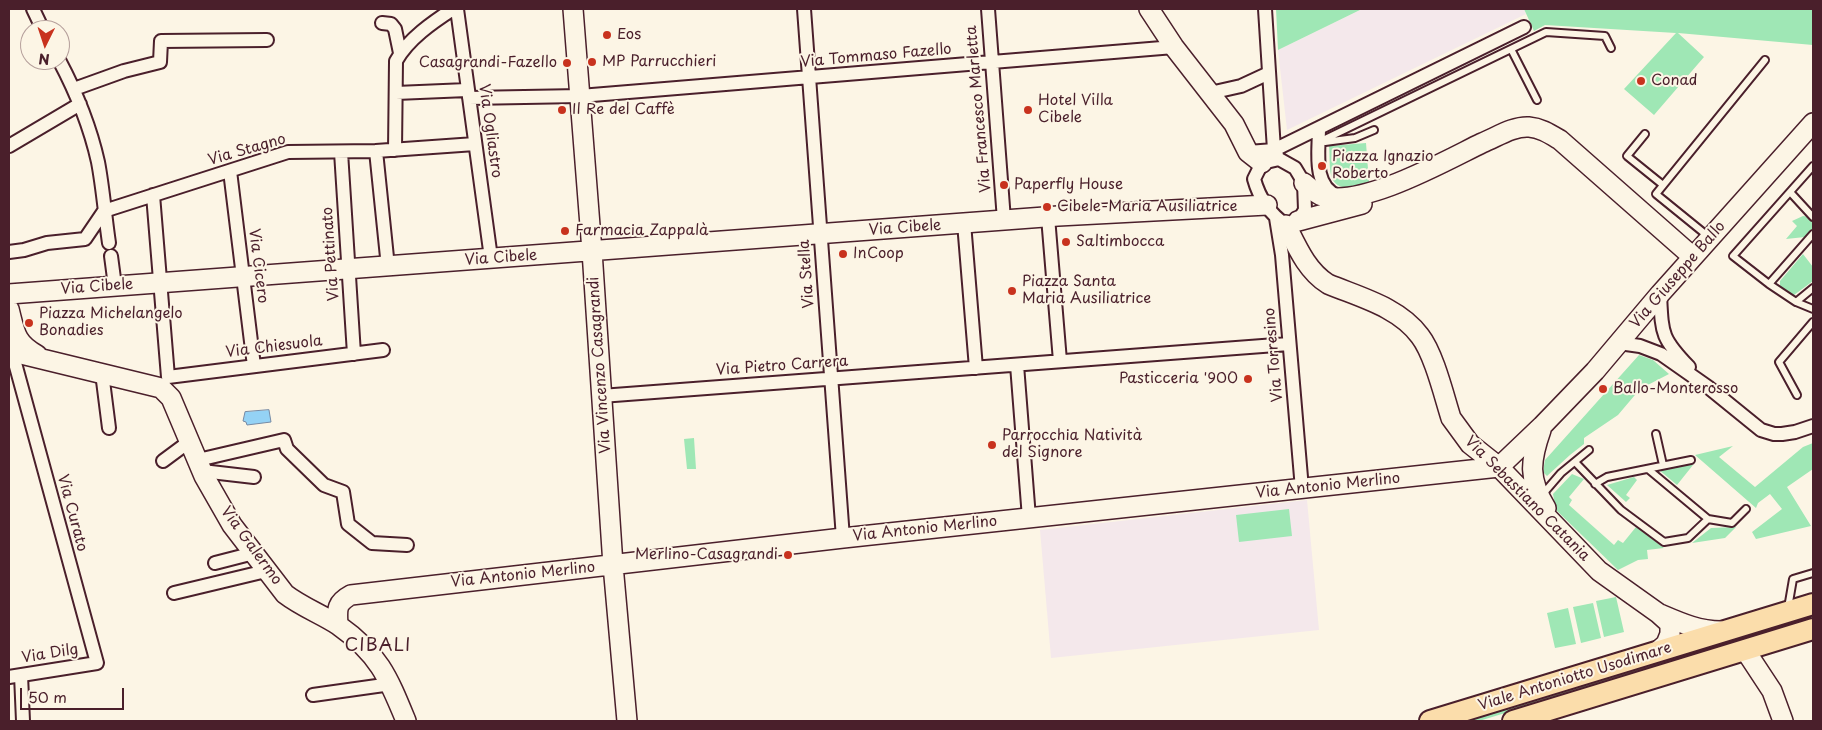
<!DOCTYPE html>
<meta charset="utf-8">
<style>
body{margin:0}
#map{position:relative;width:1822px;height:730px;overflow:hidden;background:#fcf5e5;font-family:"Playpen Sans",sans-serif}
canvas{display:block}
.frame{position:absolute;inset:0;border:10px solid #4a1f2b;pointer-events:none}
.north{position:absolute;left:20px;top:20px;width:50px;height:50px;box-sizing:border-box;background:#fcf5e5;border:1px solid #b59f9b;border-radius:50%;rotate:184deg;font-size:14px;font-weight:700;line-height:20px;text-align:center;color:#4a1f2b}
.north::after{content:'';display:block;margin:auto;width:18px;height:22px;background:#c8321e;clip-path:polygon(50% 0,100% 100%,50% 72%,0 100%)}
.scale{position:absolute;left:20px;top:688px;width:104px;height:22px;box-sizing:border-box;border:2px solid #4a1f2b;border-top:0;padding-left:6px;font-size:15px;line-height:18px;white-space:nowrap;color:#4a1f2b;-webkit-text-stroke:4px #fcf5e5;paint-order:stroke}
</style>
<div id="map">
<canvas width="1822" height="730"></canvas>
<div class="frame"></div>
<div class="north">N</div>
<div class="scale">50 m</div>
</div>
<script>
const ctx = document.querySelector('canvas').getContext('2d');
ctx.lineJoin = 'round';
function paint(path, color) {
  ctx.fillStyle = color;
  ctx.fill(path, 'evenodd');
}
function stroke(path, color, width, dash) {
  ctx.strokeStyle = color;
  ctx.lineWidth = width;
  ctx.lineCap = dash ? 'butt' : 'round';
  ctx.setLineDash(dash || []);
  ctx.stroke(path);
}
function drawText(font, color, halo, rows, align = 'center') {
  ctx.font = font + ' "Playpen Sans",sans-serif';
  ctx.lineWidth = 4;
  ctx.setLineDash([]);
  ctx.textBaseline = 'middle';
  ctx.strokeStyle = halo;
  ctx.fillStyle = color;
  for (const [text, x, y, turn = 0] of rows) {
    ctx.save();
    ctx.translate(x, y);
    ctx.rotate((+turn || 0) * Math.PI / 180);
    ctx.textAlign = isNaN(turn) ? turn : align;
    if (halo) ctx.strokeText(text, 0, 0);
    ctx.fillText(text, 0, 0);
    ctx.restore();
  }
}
paint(new Path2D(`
 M1362,9H1524L1526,14L1287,130L1278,50Z
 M1307,500L1319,630L1051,658L1040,530Z`), '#f4e8eb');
paint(new Path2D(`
 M1276,9H1362L1278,50Z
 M1524,9H1813V45L1678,33L1704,57L1654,115L1624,89L1676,33L1545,25L1534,31Z
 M1366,143L1369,182C1358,189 1335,193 1331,175C1329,166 1330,155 1329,146Z
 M1803,216L1810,217L1813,224L1812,232L1805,237L1786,239L1797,226L1792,221Z
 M1803,254L1813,267V281L1794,295L1785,291L1780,287V281Z
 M1639,355L1653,360L1669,374L1640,389L1618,415L1584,438V444L1570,455L1547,476L1543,472L1545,460Z
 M694,438L696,469H687L684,439Z
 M1813,443V469L1787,487L1811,526L1756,539L1752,532L1782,509L1770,494L1758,503L1756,508L1695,455L1733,446L1719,457L1755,487L1803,447Z
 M1690,462L1693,465L1677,485L1658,469Z
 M1572,474L1584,479L1569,497L1572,500L1569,505L1614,545L1618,540L1623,543L1636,527L1664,548L1647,550L1648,559L1638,560L1618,570L1556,510L1553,494Z
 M1634,477L1637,480L1626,495L1630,498L1626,502L1607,485Z
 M1289,509L1292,536L1239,542L1236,515Z
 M1736,527L1725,538L1692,543L1711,528Z
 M1616,597L1624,632L1604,637L1596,601Z
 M1593,603L1601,638L1581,643L1573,607Z
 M1568,608L1576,644L1555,648L1547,613Z
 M1813,613V619L1479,721H1460Z`), '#9fe7b5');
const water = new Path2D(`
 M269,410L271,422L247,425L246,422L243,421L245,412Z`);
paint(water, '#94d2f5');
stroke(water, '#768aa4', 1);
const lane = new Path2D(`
 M1511,49L1537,100
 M1645,134L1627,156L1663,185
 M1319,142L1546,32L1605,36L1611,48
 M1325,142L1355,138L1374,130
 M1813,166L1733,256L1769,284L1813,234
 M1790,192L1813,217
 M1709,237L1656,194L1765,60
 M1769,284L1796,302L1813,288
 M1796,302L1813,309
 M1797,395L1779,362L1813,322
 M1656,434L1663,465
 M1575,462L1621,510L1664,542L1688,538L1708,519L1648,469
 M1595,484L1607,477L1691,460
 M1542,495L1561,473L1589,450
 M1708,519L1732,523L1746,509
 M1788,608L1793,579L1813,573`);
const street = new Path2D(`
 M33,9L43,30
 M457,9L491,258
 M804,9L843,538
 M988,9L1004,220
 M1265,9L1274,150L1277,155
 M382,23L391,24L395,29L400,53
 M59,60C76,92 90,126 98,162C103,188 105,216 109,243
 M74,89L124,71L160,62L161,41L267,40
 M396,93L467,90
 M1210,93L1241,86L1269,73
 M469,98L580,96L1174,47
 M1319,128C1319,151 1312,186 1338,196
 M9,146L80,104
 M395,150L396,61C408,39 433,22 453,9
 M376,151L388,267
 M341,152L354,354
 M1248,152L1274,150L1524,27
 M1279,159L1295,168L1304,183L1305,210L1298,221L1286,225C1270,214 1259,197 1254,179L1262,163Z
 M230,171L254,366
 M153,195L168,377
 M1048,217L1060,361
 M1276,218L1282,255L1302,489
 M964,223L976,368
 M9,252L24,250L47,243L85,239L104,211L288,152L376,151L475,144
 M111,256L115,286
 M1660,294C1662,334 1661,338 1689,367
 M1619,343L1640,346L1661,354L1708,387L1761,430L1774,434H1782L1795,432L1813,426
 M1017,365L1029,518
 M102,373L109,428
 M168,377L383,350
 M601,396L1289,344
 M198,460L284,440L287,449L324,485L343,492L348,524L372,543L407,545
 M163,461L190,441
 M202,471L254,477
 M215,563L254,553
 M174,593L266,571
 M21,675L23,721
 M9,677L97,663L12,352
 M313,695L391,684`);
const secondary = new Path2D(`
 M573,9L592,251L613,565L627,721
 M1149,9L1174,47L1234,124L1248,152L1262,163
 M1304,183C1309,187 1316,194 1322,196C1362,208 1445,161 1482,143C1497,137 1513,126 1529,127C1541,128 1550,134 1560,140L1693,257
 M1298,221L1362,204
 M1286,225C1297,247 1307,271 1328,284C1359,297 1399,307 1420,336C1434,354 1444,396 1451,418L1470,444L1499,467L1599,571L1658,613L1668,622L1670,626V634L1666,644L1658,651
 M9,294L1058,216L1267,205
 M9,309C15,332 15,343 37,355
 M9,351L161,388L171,398L204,476L232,525L285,594C302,607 321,614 338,625C379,654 388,677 406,721
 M1541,430C1530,461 1528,479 1546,508
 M1660,614C1681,623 1699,631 1721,631
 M338,625C337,609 336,603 351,595L843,538L1499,467L1542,426L1595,371L1660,294L1813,123
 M1745,650L1772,691L1783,721`);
const primary = new Path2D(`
 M1430,721L1813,604
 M1513,721L1813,629`);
stroke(lane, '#4a1f2b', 10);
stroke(street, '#4a1f2b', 16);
stroke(secondary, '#4a1f2b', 22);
stroke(primary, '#4a1f2b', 24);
stroke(lane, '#fcf5e5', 6);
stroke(street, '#fcf5e5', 12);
stroke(secondary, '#fcf5e5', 19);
stroke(primary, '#fbddab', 20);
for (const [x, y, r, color] of [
 [607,35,5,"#c8321e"],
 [592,62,5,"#c8321e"],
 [567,63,5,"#c8321e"],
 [1641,81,5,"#c8321e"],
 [562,110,5,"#c8321e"],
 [1028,110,5,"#c8321e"],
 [1322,166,5,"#c8321e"],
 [1004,185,5,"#c8321e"],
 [1047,207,5,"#c8321e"],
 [565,231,5,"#c8321e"],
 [1066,242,5,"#c8321e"],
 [843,254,5,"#c8321e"],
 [1012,291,5,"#c8321e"],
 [29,323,5,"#c8321e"],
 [1248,379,5,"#c8321e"],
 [1603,389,5,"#c8321e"],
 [992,445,5,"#c8321e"],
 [788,555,5,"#c8321e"]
]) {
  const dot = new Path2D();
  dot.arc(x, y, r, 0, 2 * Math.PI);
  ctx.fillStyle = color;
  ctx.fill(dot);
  stroke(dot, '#fcf5e5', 2);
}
drawText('15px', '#4a1f2b', '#fcf5e5', [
 ["Eos",617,35],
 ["MP Parrucchieri",602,62],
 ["Casagrandi-Fazello",557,63,"right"],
 ["Conad",1651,81],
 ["Hotel Villa",1038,101],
 ["Cibele",1038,118],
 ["Il Re del Caffè",572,110],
 ["Piazza Ignazio",1332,157],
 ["Roberto",1332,174],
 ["Paperfly House",1014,185],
 ["Cibele-Maria Ausiliatrice",1057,207],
 ["Farmacia Zappalà",575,231],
 ["Saltimbocca",1076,242],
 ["InCoop",853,254],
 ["Piazza Santa",1022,282],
 ["Maria Ausiliatrice",1022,299],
 ["Piazza Michelangelo",39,314],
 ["Bonadies",39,331],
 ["Pasticceria '900",1238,379,"right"],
 ["Ballo-Monterosso",1613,389],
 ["Parrocchia Natività",1002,436],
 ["del Signore",1002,453],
 ["Merlino-Casagrandi",778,555,"right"]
], 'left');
drawText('15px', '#4a1f2b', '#fcf5e5', [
 ["Via Tommaso Fazello",876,56,-5],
 ["Via Francesco Marletta",979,109,-95],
 ["Via Ogliastro",490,131,82],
 ["Via Stagno",247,150,-16],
 ["Via Cibele",905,228,-4],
 ["Via Pettinato",331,254,-94],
 ["Via Cibele",501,258,-4],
 ["Via Cicero",258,266,83],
 ["Via Stella",807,274,-94],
 ["Via Giuseppe Ballo",1678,275,-49],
 ["Via Cibele",97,287,-4],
 ["Via Chiesuola",274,347,-7],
 ["Via Torresino",1274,355,-95],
 ["Via Vincenzo Casagrandi",600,365,-94],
 ["Via Pietro Carrera",782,366,-4],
 ["Via Antonio Merlino",1328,486,-6],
 ["Via Sebastiano Catania",1527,499,45],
 ["Via Curato",72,513,75],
 ["Via Antonio Merlino",925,529,-6],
 ["Via Galermo",251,546,54],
 ["Via Antonio Merlino",523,575,-6],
 ["Via Dilg",50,654,-9],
 ["Viale Antoniotto Usodimare",1575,677,-17]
]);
ctx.letterSpacing = '1px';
drawText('18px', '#4a1f2b', '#fcf5e5', [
 ["CIBALI",378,646]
]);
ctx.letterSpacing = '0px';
</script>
